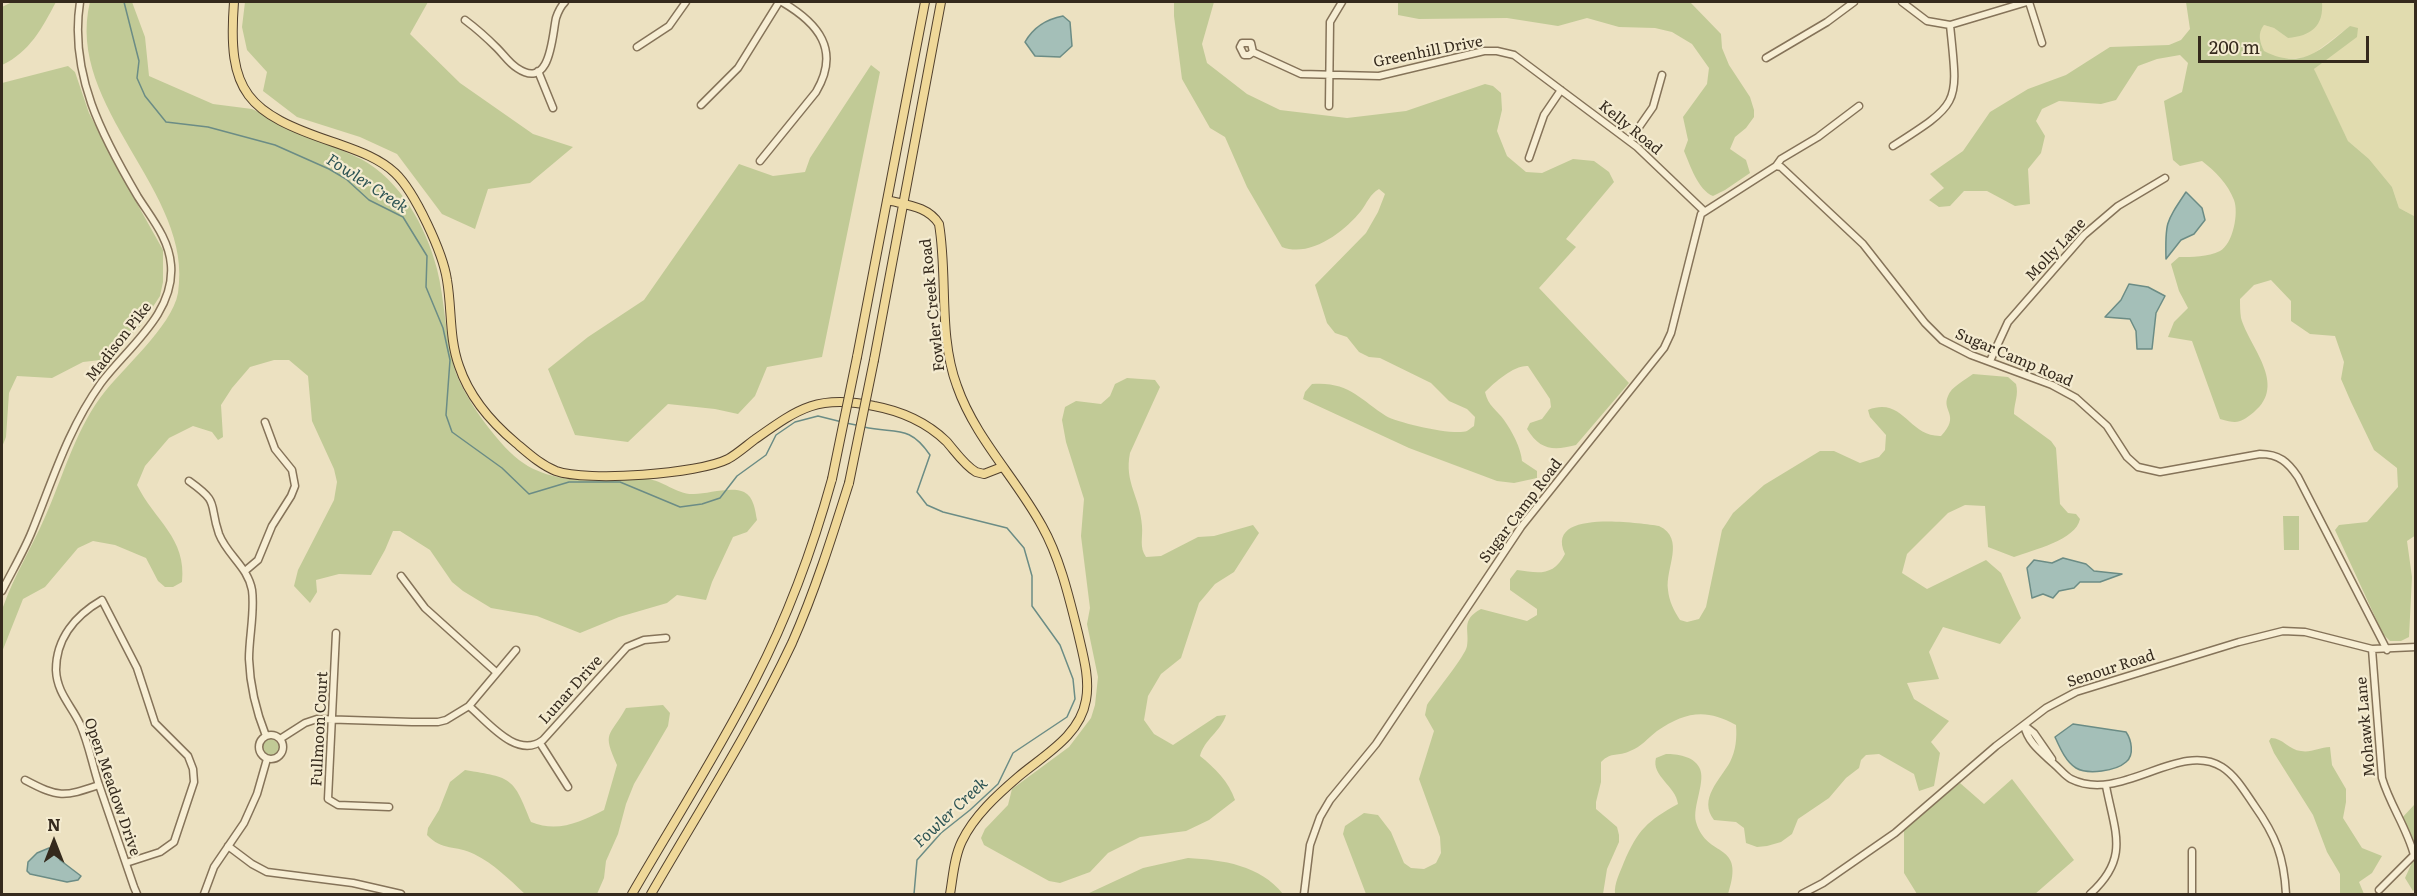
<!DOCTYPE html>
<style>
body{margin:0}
#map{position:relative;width:2417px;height:896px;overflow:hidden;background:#ece1c1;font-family:Literata,serif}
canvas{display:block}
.frame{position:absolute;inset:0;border:3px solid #352a1d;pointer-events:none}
.north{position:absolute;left:24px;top:812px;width:60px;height:60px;-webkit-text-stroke:4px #f4ebd0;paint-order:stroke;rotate:0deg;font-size:16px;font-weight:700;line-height:24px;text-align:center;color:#352a1d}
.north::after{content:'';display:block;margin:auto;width:21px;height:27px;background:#352a1d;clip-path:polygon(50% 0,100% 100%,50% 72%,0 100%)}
.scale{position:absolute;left:2198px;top:36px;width:171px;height:27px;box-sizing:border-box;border:3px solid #352a1d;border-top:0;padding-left:8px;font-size:18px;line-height:21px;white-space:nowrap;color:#352a1d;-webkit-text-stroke:4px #f4ebd0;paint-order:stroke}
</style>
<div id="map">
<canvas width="2417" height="896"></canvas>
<div class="frame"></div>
<div class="north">N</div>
<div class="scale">200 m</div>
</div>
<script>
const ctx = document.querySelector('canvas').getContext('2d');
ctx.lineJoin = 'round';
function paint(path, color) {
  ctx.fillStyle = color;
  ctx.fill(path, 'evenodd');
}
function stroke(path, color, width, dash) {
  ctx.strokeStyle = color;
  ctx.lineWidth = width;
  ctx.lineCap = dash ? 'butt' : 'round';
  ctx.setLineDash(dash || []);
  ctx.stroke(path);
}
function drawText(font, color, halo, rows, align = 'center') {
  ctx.font = font + ' Literata,serif';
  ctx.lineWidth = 4.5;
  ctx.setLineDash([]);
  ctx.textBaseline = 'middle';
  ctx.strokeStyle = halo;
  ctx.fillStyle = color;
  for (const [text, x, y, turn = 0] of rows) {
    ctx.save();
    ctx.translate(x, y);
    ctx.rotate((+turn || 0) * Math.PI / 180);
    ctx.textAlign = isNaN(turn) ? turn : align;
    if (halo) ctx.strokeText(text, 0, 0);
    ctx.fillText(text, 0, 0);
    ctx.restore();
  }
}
paint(new Path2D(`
 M2322,2H2415V219L2414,216L2399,208L2392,187L2369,159L2348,141L2316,76L2314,69L2326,59L2350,26L2309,57L2280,59L2264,52L2259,39L2260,30L2264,25L2274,28L2288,38Z`), '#e1dcaf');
paint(new Path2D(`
 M12,2H56C42,28 30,52 2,65V7Z
 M90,2H132L145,37L149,76L213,104L252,109L361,159C400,180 426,226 437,269C445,301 445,335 454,367C462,395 496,442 519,460C549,483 589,481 624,480C632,480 640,478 647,479C663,480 677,495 694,494C708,494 731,486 744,492C754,497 755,510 757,520L747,532L733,537L712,582L706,600L677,595L667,603L619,617L580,633L537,616L491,608L463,591L452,582L430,550L400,531H393L385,550L371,575L339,574L316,580L317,592L310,603L294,586L298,570L334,500L337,482L334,469L312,421L308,376L289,360H274L250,367L232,388L221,405L223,437L218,440L212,432L193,426L169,438L145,466L137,485C154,520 187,538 182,582L173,587H165L158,581L146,558L115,545L93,541L78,548L45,587L23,599L2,652C2,638 0,619 3,607C14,576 32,547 45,517C63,477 74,434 100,398C121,369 172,327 178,293C195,192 64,108 90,2Z
 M245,2H428L410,34L460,83L533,134L573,147L530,183L488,189L475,229L442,214L397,154L360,137L297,117L263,91L267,72L247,50L242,27Z
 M1174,2H1214L1202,44L1207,63L1247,94L1280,110L1347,118L1406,111L1485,84L1493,86L1501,93L1502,110L1497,131L1507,156L1526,172L1542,173L1573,159L1594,161L1609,172L1614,182L1566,239L1576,247L1539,288L1629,383L1576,445C1553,451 1540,450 1527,429L1530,423L1542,419L1551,407L1550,399L1528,366C1514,365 1495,382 1485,392C1488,406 1497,410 1504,420C1512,431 1521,448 1522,461L1537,471V478L1514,483L1497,481L1409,448L1303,399L1305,392L1312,384C1348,381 1360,399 1386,416C1398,423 1454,436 1467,431C1467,431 1474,426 1474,426L1475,417L1467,409L1449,401L1431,383L1380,358L1369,357L1359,352L1347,337L1335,333L1327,323L1315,285L1366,233L1378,212L1385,194L1379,189C1370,194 1367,203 1361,211C1344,232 1310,258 1282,247L1247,187L1225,137L1210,128L1182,79L1174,16Z
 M1398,2H1690L1721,34L1722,48L1729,65L1750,97L1754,110V117L1746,128L1735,137L1730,149L1746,160L1750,173L1725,190L1713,196C1698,190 1690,165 1684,151L1688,140L1683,117L1707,84L1709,68L1692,44L1672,32L1655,28L1619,27L1587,18L1558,26L1507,18L1419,19L1398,15Z
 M2186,2H2322C2324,26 2311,36 2288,38L2274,28L2264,25C2257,34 2260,42 2264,51C2303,71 2321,49 2350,26L2358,28L2357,37L2314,69L2348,141L2369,159L2392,187L2399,208L2414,216L2415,219L2416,535L2407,541L2412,577L2409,637L2401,641H2390L2383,634L2335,530L2339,525L2367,522L2398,487L2397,468L2374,450L2351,402L2341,379L2344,362L2335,336L2310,334L2291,321V301L2271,280L2254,285L2240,299C2240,305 2240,312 2241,318C2249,347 2288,384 2254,412C2240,423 2238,424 2220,419L2192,341L2168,337L2174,322L2188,308L2179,291L2171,264L2179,257C2192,257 2208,257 2220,251C2233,244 2239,213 2234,200C2228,184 2215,171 2202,161L2180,166L2173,160L2164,101L2182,92L2188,63L2180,55L2157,59L2138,66L2116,100L2101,104L2059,101L2042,109L2036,121L2045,136L2041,153L2028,169L2030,204L2015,206L1987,191H1964L1950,206L1939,207L1929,200L1944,188L1930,174L1963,151L1990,112L2028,89L2066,75L2110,47L2169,45L2181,40L2190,29Z
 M871,65L880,72L822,357L767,367L755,396L738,414L715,409L668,404L628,442L575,435L548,369L588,337L644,300L739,164L773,176L805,172L810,158Z
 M68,66L75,72L89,113L116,166L163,250V282L160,296L141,325L109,359L83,362L52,378L17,376L9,393L6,437L2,447V83Z
 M1973,374L2008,377L2016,384C2019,395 2014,403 2014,414L2051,441L2056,448L2060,504L2068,513L2076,514L2080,519C2076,540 2033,550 2014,557L1988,547L1985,506L1965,505L1948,513L1907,554L1902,573L1927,589L1986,560L2001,573L2021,618L2000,644L1943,627L1929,652L1939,679L1907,683L1914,699L1949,721L1931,742L1940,753L1934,786L1919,791L1914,774L1879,754L1866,755L1861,760L1859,768L1846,778L1829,798L1798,819L1792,834L1781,842L1767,846L1757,847L1746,843L1744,828L1736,822L1714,820C1698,799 1720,780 1730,762C1736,750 1737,738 1736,725C1706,708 1685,712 1657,731C1648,738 1641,747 1630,751C1618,757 1612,751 1601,762V782L1596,802V809L1617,827L1619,835V842L1607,869L1603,894H1366L1343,834L1345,826L1364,813L1378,815L1391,832L1404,863L1411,868L1424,869L1436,863L1441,853L1440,837L1419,779L1434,731L1425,715L1427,705C1434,694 1466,655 1467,646C1470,631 1460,620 1481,609L1527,621L1537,615V609L1510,590V579L1517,570C1538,573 1553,577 1565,554C1544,509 1637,523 1659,526C1686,539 1665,568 1668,590C1669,601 1674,611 1680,620L1687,622L1699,619L1706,607L1722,530L1733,513L1764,485L1820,451H1834L1860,463L1879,457L1885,450L1886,435L1870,417L1868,410C1904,396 1908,437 1941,436C1961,415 1941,411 1948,396C1951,387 1965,380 1973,374Z
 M1127,378L1155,380L1160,387L1130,453C1124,483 1140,496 1142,526C1143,538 1139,547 1146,557L1161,556L1198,537L1214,536L1253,525L1259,533L1234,572L1215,584L1199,603L1181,658L1161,674L1148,696L1144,720L1154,734L1173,745L1217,716L1226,715C1221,731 1204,740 1200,756C1215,768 1229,782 1235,800L1209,820L1186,831L1140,837L1108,853L1090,872L1060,883L1049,881L984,845L981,838L985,829L1008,805L1012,789L1069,747L1091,718L1095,705L1098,677L1087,624L1090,608L1081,536L1084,499L1066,442L1062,420L1065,407L1076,401L1101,404L1110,396L1115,384Z
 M2283,516H2299V550H2284Z
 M663,705L670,713L668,726L634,784L626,804L618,834L606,861L604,878L597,894H525C509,879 494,864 474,854C456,845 442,851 427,835L428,828L439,810L450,782L465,770C513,778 513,777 531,822C558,833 580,822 604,810L617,765C602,731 609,738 626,708Z
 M2271,738C2283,738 2289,750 2301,751C2311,753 2320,747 2330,747L2332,765L2346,789V802L2343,818L2362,848L2382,856L2372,873L2359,882L2364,894H2340V874L2327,852L2313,815L2274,753L2269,741Z
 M261 748a9 9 0 1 1 18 0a9 9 0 1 1-18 0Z
 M1666,754C1677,754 1693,756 1699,767C1707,780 1692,806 1696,822C1707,860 1746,840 1728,894H1615C1614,883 1620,873 1624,862C1638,830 1647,821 1678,804C1676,786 1651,776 1656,758Z
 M2012,779L2074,860L2035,894H1917L1904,873V829L1960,783L1984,804Z
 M2414,805L2415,807V851L2401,819Z
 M2415,856V889L2413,891L2405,878Z
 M1188,858C1223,860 1260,865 1283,894H1087L1143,868Z`), '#c1ca96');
const water = new Path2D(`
 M1063,16L1070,22L1072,46L1060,57L1035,56L1025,42C1033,28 1047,19 1063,16Z
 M2186,192L2202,208L2205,220L2194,234L2181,240L2166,259C2165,222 2166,222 2186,192Z
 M2129,284L2148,287L2165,296L2156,313L2152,349H2137L2136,331L2130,319L2105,317L2121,300Z
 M2063,558L2086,564L2094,571L2122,574L2100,582H2080L2074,588L2059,591L2053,598L2043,594L2032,598L2027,568L2034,560L2052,563Z
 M2073,724L2126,732C2131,739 2135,755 2126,762C2116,771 2088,775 2076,768C2066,762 2060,748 2055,737Z
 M49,848L54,849L60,860L81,876L78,880L67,882L30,874L27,871L28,862L37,853Z`);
paint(water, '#a4bfb8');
stroke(water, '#6b8c85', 1.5);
stroke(new Path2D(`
 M124,2L139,61L137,78L145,96L166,122L208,127L275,145L329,169L346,179L369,200L403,217L427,256L426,287L443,328L450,360L446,415L452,432L502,468L529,494L569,482H620L680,507L702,504L720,498L737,476L766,455L776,435L795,422L818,416L842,422
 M846,423L856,425
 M864,427C896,434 909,424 930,455L917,492L927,505L943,512L1007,528L1024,548L1032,576V606L1060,645L1073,679L1075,699L1067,717L1013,753L998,784L970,810L941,833L917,860L914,894`), '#6b8c85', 1.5);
const minor = new Path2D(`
 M1902,2L1927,21L1950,25L2027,2
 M2029,2L2042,43
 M465,20C477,29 487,38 497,48C504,55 509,63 517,68C551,91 552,36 556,18C558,12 561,6 565,2
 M637,47L669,26L686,2
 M1253,52L1249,55H1244L1240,47L1242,43H1251L1253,52L1301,74L1379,76L1484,51H1497L1514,55L1637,147L1704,211
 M1766,58L1827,22L1854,2
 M538,71L553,108
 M701,105L738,68L779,2
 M1329,106L1330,22L1342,2
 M1630,140L1653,107L1662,75
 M1893,146C1962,102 1958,104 1950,25
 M1529,158L1544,115L1561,90
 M760,161L816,92C841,50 818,23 782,2
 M1776,166L1781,167L1863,244L1925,323L1942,340L1971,355L2052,385L2076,398L2107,426L2127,457L2138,467L2160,472L2260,454C2279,454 2288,462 2298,477L2387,650
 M1990,361L2008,322L2084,235L2118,206L2165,178
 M189,481C221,504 208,502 219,534C227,555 248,567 252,590C255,612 249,636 249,659C250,686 256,711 266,736
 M245,571L258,560L272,526L291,496L295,486L292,470L275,449L265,422
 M401,576L425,608L496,672
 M2,591C12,571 24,551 32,531C53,479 68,429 101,383C127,348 175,314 171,265C169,239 152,219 138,197C102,136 69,74 80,2
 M336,633L328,799L338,805L389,807
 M2372,649L2382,778C2390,805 2407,828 2414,855L2379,890
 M469,706C488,722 517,760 543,740L627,647L644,640L666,638
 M2024,725C2028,743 2041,752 2054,764C2060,769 2065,776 2071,779C2121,804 2179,740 2222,767C2236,776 2245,792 2254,805C2276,836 2284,857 2286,894
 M2024,725L2034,733L2052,759
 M259 747a12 12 0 1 1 24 0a12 12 0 1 1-24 0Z
 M280,739L305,723L317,719L412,722H438L446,720L469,706L516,650
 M540,743L568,787
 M25,780C59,798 63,797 99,785
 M228,846L252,864L267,872L353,883L401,894
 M126,863L160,852L174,842L194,782L193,769L188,756L155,723L137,668L102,600C76,615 56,638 56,670C57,693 71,705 80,724C88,742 92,763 98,782C110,817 122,852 134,887L137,894
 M204,894L214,867L244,823L257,794L267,759
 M1304,894L1310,845L1320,817L1330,800L1376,744L1521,527L1664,348L1671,333L1701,214L1776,166L1781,159L1818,137L1859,106
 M1802,894L1823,883L1895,833L1996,746L2046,708L2076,692L2239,642L2283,631L2305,632L2372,649L2416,647
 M2090,894C2130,858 2115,833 2106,786
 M2192,894V851`);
const major = new Path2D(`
 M234,2C227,93 247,113 333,142C355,150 378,157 395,173C415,192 443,253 447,280C452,309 449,338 459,366C469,396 492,423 516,443C529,454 541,465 556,471C587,482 699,474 728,459C737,454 746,446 754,440C798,409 817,394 874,406C901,411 926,422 946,441C955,451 964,465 976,472L984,474L1002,467
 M887,200C906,205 928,206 939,224C948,277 938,335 957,386C975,438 1016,478 1042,526C1060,558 1069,597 1078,633C1083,655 1090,678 1086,700C1080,736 1044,755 1018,777C997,795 974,816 962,841C954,857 953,877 950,894
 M857,357L925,2
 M874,360L941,2
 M632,894C673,823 718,753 755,680C788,616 813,548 832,479
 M651,894C699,811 751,730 792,643C815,591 832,537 849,483`);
stroke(minor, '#857359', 9);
stroke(major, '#52412e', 10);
stroke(minor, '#f7eed4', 6);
stroke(major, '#efd899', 8);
const majorBridge = new Path2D(`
 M832,479L857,357
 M849,483L874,360`);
stroke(majorBridge, '#52412e', 10, []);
stroke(majorBridge, '#efd899', 8);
drawText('15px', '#352a1d', '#f4ebd0', [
 ["Greenhill Drive",1428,52,-11],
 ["Kelly Road",1630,128,39],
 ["Molly Lane",2056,250,-47],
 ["Fowler Creek Road",933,305,-96],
 ["Madison Pike",119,342,-52],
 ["Sugar Camp Road",2014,358,23],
 ["Sugar Camp Road",1521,511,-53],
 ["Senour Road",2111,669,-18],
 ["Lunar Drive",571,690,-48],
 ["Mohawk Lane",2366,727,-95],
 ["Fullmoon Court",320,729,-87],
 ["Open Meadow Drive",112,787,71]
]);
drawText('italic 16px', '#2d5454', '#f4ebd0', [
 ["Fowler Creek",367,184,33],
 ["Fowler Creek",951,813,-43]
]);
</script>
